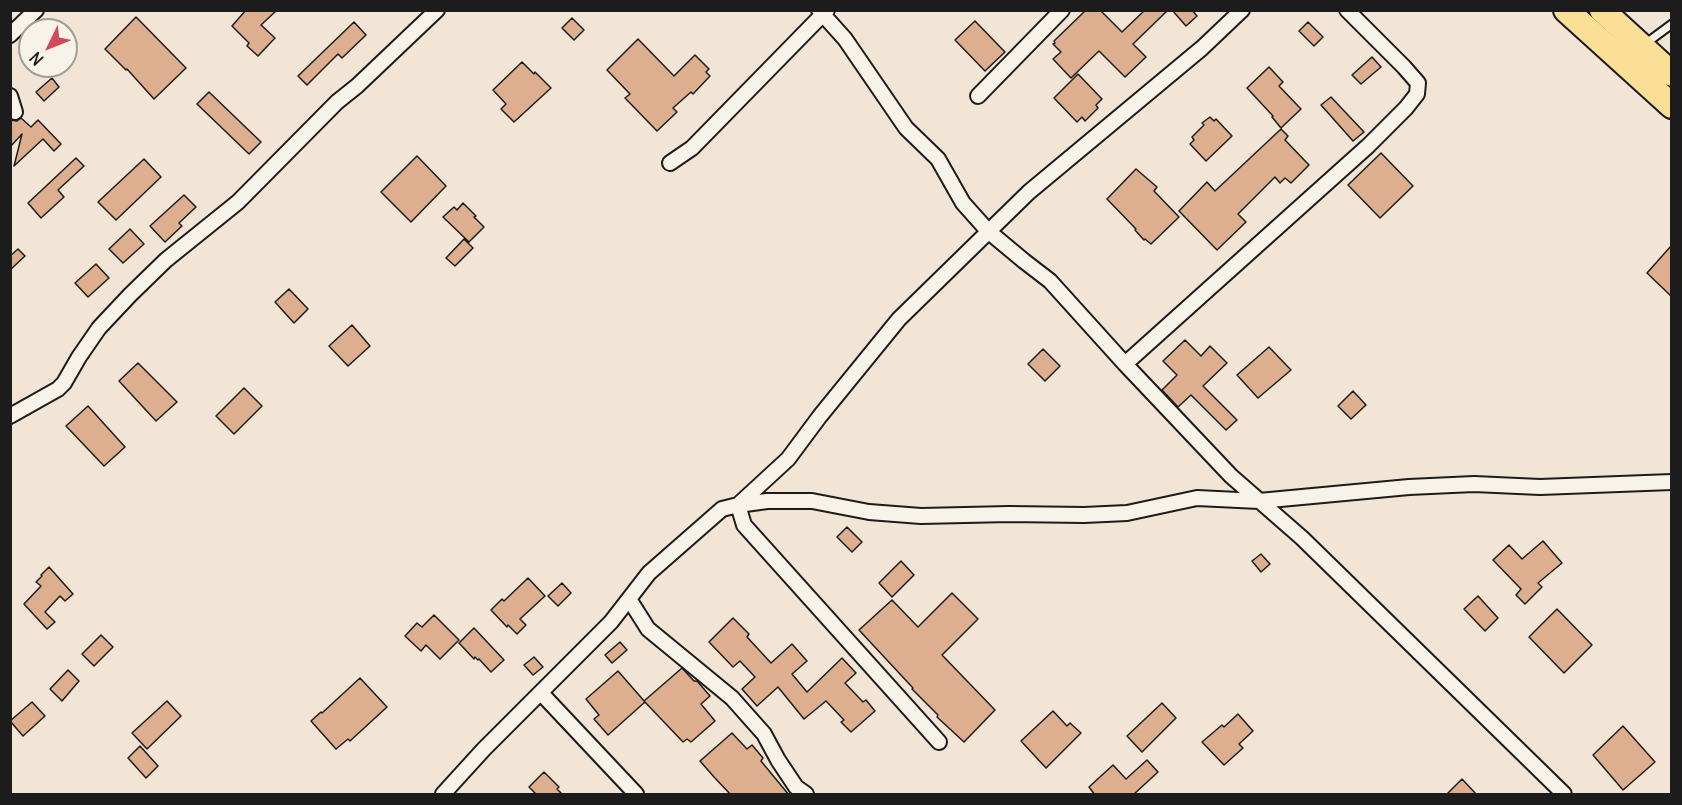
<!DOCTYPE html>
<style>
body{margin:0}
#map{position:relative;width:1682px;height:805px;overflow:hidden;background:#f2e5d6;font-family:Delius,sans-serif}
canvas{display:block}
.frame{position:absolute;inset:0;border:12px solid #1c1c1c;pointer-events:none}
.north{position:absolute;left:18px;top:18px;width:60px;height:60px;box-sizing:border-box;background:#f7f3e8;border:2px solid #9f9d96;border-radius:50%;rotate:227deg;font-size:16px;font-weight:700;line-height:24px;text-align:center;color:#1c1c1c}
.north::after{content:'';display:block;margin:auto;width:21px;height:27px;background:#d1495b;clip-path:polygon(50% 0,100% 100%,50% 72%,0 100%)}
</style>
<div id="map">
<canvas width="1682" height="805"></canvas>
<div class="frame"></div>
<div class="north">N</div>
</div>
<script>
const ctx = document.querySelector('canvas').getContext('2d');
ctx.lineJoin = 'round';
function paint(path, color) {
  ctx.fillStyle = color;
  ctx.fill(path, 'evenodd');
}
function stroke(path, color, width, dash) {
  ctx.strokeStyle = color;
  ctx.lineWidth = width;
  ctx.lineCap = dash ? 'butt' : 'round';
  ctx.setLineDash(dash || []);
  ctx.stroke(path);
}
const building = new Path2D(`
 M246,10H277L261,25L275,38L258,56L247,46L249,43L232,26Z
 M1086,10H1100L1122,32L1145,10H1168L1133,44L1146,57L1125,77L1099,51L1071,78L1053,59L1061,52L1053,44L1055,43L1054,41Z
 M1172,10H1192L1197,16L1186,26Z
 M136,17L186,68L154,99L127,69L126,70L105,49Z
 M572,18L584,30L574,40L562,28Z
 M975,21L1005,52L985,71L955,40Z
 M354,22L366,35L342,58L338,54L307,85L298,76Z
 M1308,22L1323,37L1314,46L1299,31Z
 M638,39L674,76L695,55L709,69L706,72L710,76L693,94L691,92L673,108L677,112L657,131L625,98L630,94L607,70Z
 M1372,57L1381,67L1361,84L1352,75Z
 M522,62L534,74L535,72L551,88L514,122L501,109L506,104L493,90Z
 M1269,67L1283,82L1279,86L1301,109L1281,128L1272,117L1273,116L1247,88Z
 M1078,74L1102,99L1096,105L1098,108L1085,121L1082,117L1077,122L1054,98Z
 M52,78L59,87L44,101L36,92Z
 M209,92L261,142L249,154L197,104Z
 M1331,97L1364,132L1353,141L1321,105Z
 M1210,117L1214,121L1216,119L1232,136L1206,161L1190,144L1194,140L1192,137L1204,125L1202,123Z
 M21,118L31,127L38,120L61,144L54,151L43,139L14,166L22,134L10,147V120L17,121Z
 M1281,129L1288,136L1285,140L1309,165L1291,183L1285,178L1280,183L1275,177L1238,214L1246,222L1217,250L1179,211L1207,182L1215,191Z
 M1381,153L1413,186L1380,218L1348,185Z
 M417,156L446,186L411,222L381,192Z
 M76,158L84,166L58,190L64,197L41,218L28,203Z
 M144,159L161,177L116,220L98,202Z
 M1136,169L1157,187L1154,191L1179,217L1151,244L1145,239L1144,240L1135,230L1136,229L1107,199Z
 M184,195L196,207L179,223L182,226L165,242L150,226Z
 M463,203L476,216L474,217L484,227L469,242L443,217L454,207L457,210Z
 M130,229L144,244L123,263L109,249Z
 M464,239L473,248L455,266L446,258Z
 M1671,246V296L1647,273Z
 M18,249L25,256L10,270V256Z
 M96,264L109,278L88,297L75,283Z
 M289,289L308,309L294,323L275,302Z
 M352,325L370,346L348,366L329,346Z
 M1185,340L1201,356L1210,346L1227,363L1203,386L1237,420L1226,430L1191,395L1178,407L1162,390L1177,375L1163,361Z
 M1269,347L1291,370L1258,398L1237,375Z
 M1043,349L1060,366L1045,381L1028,364Z
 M138,363L177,402L156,421L119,381Z
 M244,388L262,406L234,434L216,416Z
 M1353,391L1366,405L1351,419L1338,406Z
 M88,406L125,447L104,466L66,426Z
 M847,527L862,542L852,552L837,537Z
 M1543,541L1562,563L1538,583L1542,587L1525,604L1516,595L1521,589L1493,560L1509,545L1522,559Z
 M1261,554L1270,564L1261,572L1252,561Z
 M901,561L914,575L892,597L879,583Z
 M49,567L73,594L65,601L60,596L45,612L55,622L47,629L24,604L41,586L36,582L42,576L41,575Z
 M528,578L545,596L520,619L526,625L517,634L508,625L507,627L491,610L502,599L504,601Z
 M562,583L571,593L558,606L548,596Z
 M952,593L978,619L942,655L995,710L964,742L937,717L938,715L912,689L913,688L859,630L892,600L918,627Z
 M1478,596L1498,618L1485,631L1464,609Z
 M1557,609L1592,645L1564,673L1529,637Z
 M434,615L459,640L440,659L426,645L421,651L405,636L417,623L422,627Z
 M733,618L749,634L747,637L771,663L792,644L807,661L792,674L807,692L842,658L856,673L845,683L863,702L866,700L875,711L851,732L841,722L844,720L826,701L804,719L778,687L757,706L742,689L755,677L740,661L733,667L709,642Z
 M474,628L504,660L491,672L479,659L478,660L475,657L474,659L459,643Z
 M101,635L113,647L94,666L82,654Z
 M620,642L627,650L612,663L605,655Z
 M534,657L543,667L533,675L524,665Z
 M682,668L694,681H697L710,696L701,704L715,721L691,742L687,739L683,742L644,701Z
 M68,670L79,681L62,701L50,689Z
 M618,671L645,702L608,735L594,719L599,715L586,699Z
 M360,678L387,707L350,741L348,739L336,749L311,721L321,712L322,713Z
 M167,701L181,716L147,749L132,733Z
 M32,702L45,716L23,736L10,721Z
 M1162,703L1176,718L1142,752L1127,736Z
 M1053,711L1067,726L1070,723L1081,733L1046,768L1021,741Z
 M1238,714L1253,731L1239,744L1243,748L1224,765L1202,742L1222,725L1224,727Z
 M1623,726L1655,762L1623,790L1593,755Z
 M732,733L747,749L752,745L763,758L761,761L789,795H731L714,777L700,761Z
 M140,746L158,766L146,778L128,758Z
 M1147,760L1158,772L1133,795H1095L1089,787L1113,765L1126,779Z
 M544,772L559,787L557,789L563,795H537L529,787Z
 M1462,779L1477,795H1446Z`);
paint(building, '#ddaf8e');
stroke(building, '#1c1c1c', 1.5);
const lane = new Path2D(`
 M1645,44L1672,24`);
const street = new Path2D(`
 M819,10L845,39L906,128L938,159L963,203L988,231L1024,261L1050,281L1125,364L1231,476L1302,538L1564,794
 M10,35L36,10
 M10,96L15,112
 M978,96L1062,10
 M670,163L692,148L827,10
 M1125,364L1368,146L1406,108L1417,94L1418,83L1404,67L1347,10
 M10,416L58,389L64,383L79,357L99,328L130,295L166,260L238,202L337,102L357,86L437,10
 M629,599L648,629L732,698L764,734L778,760L796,787L806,794
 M541,693L636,794
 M939,742L744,525L738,505L767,501H812L869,512L921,516L1009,514L1084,515L1127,513L1197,498L1259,501L1409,487L1474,484L1540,487L1672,482
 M443,794L484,749L611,622L649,573L722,509L738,505L788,459L820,416L899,319L1029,192L1202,48L1242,10`);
const highway = new Path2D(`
 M1566,10L1672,106
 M1602,10L1672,74`);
stroke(lane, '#1c1c1c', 11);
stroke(street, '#1c1c1c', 18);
stroke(highway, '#1c1c1c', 28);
stroke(lane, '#f7f3e8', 7);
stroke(street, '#f7f3e8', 14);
stroke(highway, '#fbdf96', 24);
</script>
